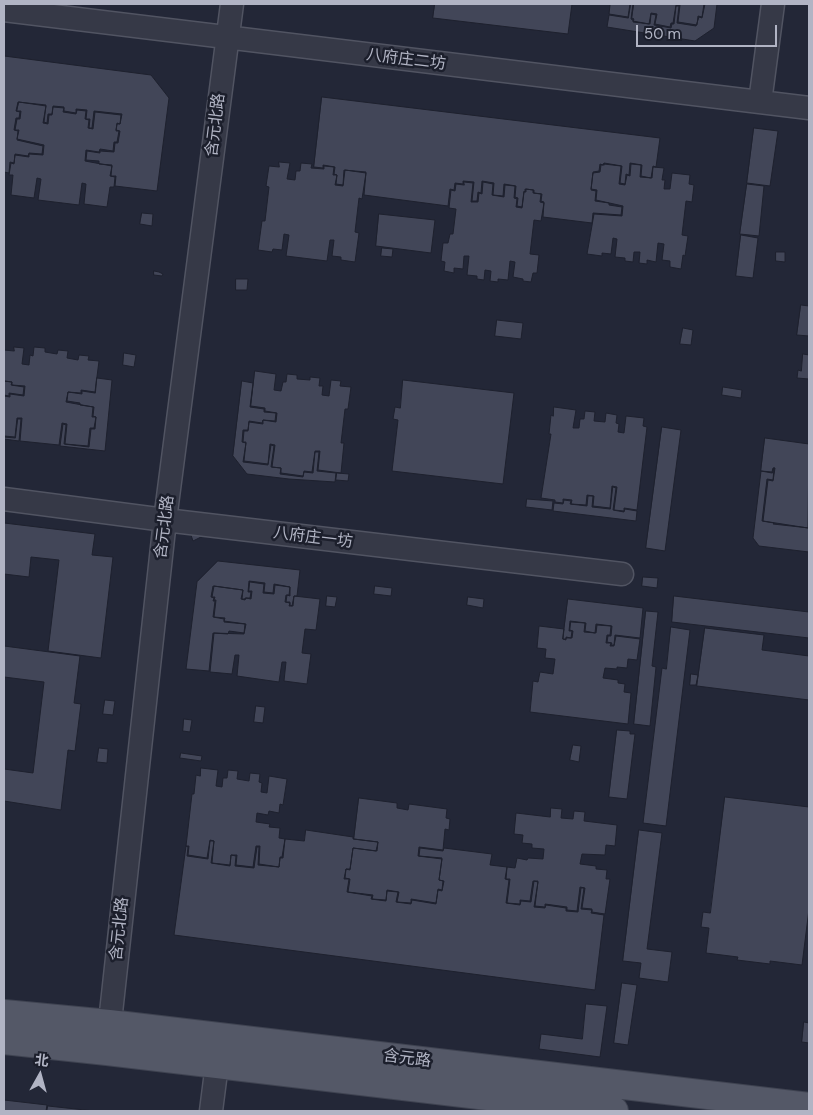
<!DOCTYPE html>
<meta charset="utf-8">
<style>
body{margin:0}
#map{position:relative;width:813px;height:1115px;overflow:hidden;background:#232737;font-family:"DM Sans","Noto Sans SC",sans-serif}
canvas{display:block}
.frame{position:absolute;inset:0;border:5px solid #b1b4c4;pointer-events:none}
.north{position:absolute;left:15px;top:1050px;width:50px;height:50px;-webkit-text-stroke:4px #1c1f2c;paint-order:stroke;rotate:7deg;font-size:14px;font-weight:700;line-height:20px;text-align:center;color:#b1b4c4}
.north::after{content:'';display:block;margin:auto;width:18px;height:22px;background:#b1b4c4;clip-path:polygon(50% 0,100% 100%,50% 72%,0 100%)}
.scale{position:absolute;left:636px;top:25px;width:141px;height:22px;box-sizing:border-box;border:2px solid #b1b4c4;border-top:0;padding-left:6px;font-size:15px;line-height:18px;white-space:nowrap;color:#b1b4c4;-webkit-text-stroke:4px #1c1f2c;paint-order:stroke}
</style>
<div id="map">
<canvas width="813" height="1115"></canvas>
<div class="frame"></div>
<div class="north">北</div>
<div class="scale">50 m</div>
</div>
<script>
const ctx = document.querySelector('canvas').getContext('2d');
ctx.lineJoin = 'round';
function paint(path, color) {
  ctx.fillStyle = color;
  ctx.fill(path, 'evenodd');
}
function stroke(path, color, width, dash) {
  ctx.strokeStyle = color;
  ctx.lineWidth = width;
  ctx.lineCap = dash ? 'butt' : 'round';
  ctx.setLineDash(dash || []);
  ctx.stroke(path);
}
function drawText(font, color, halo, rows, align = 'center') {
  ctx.font = font + ' "DM Sans","Noto Sans SC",sans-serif';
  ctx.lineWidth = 5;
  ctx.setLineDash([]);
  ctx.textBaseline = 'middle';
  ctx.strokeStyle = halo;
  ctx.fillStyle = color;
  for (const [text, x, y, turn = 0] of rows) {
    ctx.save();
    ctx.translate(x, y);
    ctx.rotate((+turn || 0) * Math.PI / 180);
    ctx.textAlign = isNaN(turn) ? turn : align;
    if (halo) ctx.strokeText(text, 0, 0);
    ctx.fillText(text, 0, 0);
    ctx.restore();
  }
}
const building = new Path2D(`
 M435,4H572L568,34L433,18Z
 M606,4H630L628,17L609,14L610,5Z
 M631,4H633L631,19L633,20V22L650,24L651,14L656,15L654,25L671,28L672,24H674L676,6H679L677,23L696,26L699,17L702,18L705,4H717L714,28L695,41L607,27L609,15L628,18Z
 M634,4H704L702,17L698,16L697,25L678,22L680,5H676L673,23H671L670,27L655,24L657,14L651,13L649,24L633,21L634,19L632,18Z
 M4,56L151,75L169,98L157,191L115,186L116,176H111L112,165L99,164V161L86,160L87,151L100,153V151L114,152L115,143H118L120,131L116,130L117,124H120L122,114L94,111L92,128H89L90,119H86L87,110L76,109V113L64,111V107L53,106L52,114H48L47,123L44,122L46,105L18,102L16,111L20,112L19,118H16L14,130L18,131L17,140L43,146L42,154L29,153L28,156L15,154L14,163L10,162L9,173L4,172Z
 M322,97L660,138L656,167L653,166L651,178L641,176L642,165L630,163L629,175L626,174L625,184L620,183L622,166L604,163L603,165L600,164L599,171L593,172L591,190L596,191L595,201L609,203V205L622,207L621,215L593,213L592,223L543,217L544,202L541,201L542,194L534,193V190L525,189V192L524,191L522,207L517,206L518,198L515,197L516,186L504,184L503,196L493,195L494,183L482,181L481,193L478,192L477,201H472L474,182L463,181V184L455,183L454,190L450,189L448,206L364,195L366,172L344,170L343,185L336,184L337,175L334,174L335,167L323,165V168L314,167Z
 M19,102L46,106L43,123L48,124L49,115H52L53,107L64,108L63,112L76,114L77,110L86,111L85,119L89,120L88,128L93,129L95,112L121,115L120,124L117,123L116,131H119L117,142H114L113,151L100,149L99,152L86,150L85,161L112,166L110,176L115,177L114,187H110L107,207L84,204L86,184L82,183L79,205L38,200L41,179L37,178L34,198L11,195L13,175H9L11,163L14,164L15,155L29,157V154L43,155L44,145L17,139L19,130H15L17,119H20L21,111H17Z
 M754,128L778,131L770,186L747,183Z
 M279,162L290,163L287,179L295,180L296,171H300L301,163L312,164L311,168L324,169V166L334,167L333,175H337L335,185L343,186L345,170L366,173L362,199L359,198L355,232L359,233L355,262L341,260V257L332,256L334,240H330L327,261L286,256L289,235L284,234L282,250L273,249L272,252L258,250L262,221H265L269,187L266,186L269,166L279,167Z
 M604,164L621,166L619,184L625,185L627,175L630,176L631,164L641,165L640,177L652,178L653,167L664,168L662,180H665L664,189H670L672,173L690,175L689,184L694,185L692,202L686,201L682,235L688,236L685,256L683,255L681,269L670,267V261L662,260L664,244L658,243L656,262L647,260V264L639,263L640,252H634L633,262L625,261V258L615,257L617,239L613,238L611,254L602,253V256L587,254L594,214L622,216L623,206L596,200L597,190L591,189L593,173L600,172L601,165H604Z
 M464,182L473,183L471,202H478L479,193L482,194L483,182L493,184L492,195L504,197L505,185L515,186L514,198L517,199L516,207L522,208L524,192H526V189L533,190V193L541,194L540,202L544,203L541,221L534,220L530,254L539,255L537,273H533L531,282L523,281V279L513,277L515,262L510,261L508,280L498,279V282L490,281L491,271L485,270L484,280L477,279V276L467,275L469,256H464L463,269L454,268V273L444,271L445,262L441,261L443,243H448L450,234H453L456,209L449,208L451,190L455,191L456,184L464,185Z
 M747,184L764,186L759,236L740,234Z
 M142,213L153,214L152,226L140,224Z
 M379,214L435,220L431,253L376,246Z
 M741,235L758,238L753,278L736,276Z
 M382,248L393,249L392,257L381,256Z
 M776,252H785V262L776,261Z
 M154,271L159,272L163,274L162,276L154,275Z
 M236,279H248L247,290H236Z
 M801,305L809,306V336L797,335Z
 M497,320L523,323L521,339L495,336Z
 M683,328L693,330L691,345L680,344Z
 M14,347L24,348L22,364L29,365L30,355L33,356L34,347L45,348V352L57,354L58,350L68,351L67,358L78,360L79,355L89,356L88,360L99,361L95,392L81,390V393L68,392L66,402L93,407L92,417H96L94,428H90L88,446L65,444L67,424L62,423L59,445L20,441L22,418H17L15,437L4,436V396L10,397V394L24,396L25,386L12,385V382L4,381V350L14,351Z
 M124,353L136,355L134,367L123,365Z
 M803,354L809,355V379L797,378L798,370L801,371Z
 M255,371L276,374L274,390L281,391L283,382H286L287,374L297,375V379L310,380V377L320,378L319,386H323L322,395L329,396L331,380L341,381L340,386L351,387L348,409H345L341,443H344L341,473L318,470L320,451H315L312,472L304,471L303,476L281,473V468L272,467L275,445L270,444L268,464L244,461L246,442H243L244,431H248L249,422L263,424V420L276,422L277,413L265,411V408L251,406Z
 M97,378L112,380L105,451L60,446L63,424L66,425L64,444L89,447L91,429H95L96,417L93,416L94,407L80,405V403L67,401L68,392L82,394V391L95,393Z
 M403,380L514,393L503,484L392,471L398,420L393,419L395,407L400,408Z
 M4,381L12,382L11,385L24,387L23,395L9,393V396L4,395Z
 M242,381L253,383L250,407L264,409V412L276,413L275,421L263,420L262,423L249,421L248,430H243L242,442L246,443L243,462L268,465L271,445L274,446L271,467L281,468L280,474L303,477L304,472L313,473L315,452H319L317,471L336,473L335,482L289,479L247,474L233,456Z
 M723,387L742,390L741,398L722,395Z
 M554,407L576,410L573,428H579L580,419H584L585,411L595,412L594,421L605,422L606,413L617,415L616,423L619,424L618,432L624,433L626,416L644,418L643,426L647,427L637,510L624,508V511L614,510L617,487L612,486L610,508L593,506L594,496L587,495L586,505L571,504L572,500L563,499V503L555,502V500L541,498L551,434H549L551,415L553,416Z
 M18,419H21L19,441L4,439V437L15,438Z
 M662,427L681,430L665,551L646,548Z
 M765,438L809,444L808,528L763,521L768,480L773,481L775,468H773L772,472L761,471Z
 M774,468L773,480L767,479L762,521L774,523L773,524L809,528V526V552L759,546L753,538L761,471L772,473Z
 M337,473L349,474L348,481L336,480Z
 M613,487L616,488L613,510L624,512L625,509L637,511L636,521L553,511L554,503L563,504L564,500L571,501L570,504L587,506L588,496H593L592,507L610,509Z
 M527,499L553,501L552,510L526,507Z
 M4,523L95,534L92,555L113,557L101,658L48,651L59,560L31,557L29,577L4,574Z
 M200,531L203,536L193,541L191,535Z
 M218,561L300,570L297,596H294L292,606L290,605V602H286L287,595L290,596V587L274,584L273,593L264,592L265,583L249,581L248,592H251L250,598H245V599H242L243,590L213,586L211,597L214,598L213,601H215L213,617L224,619V622L245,624L244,633L229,631L228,634L213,633L209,671L186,669L197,582Z
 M643,577L658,578L657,588L642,586Z
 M250,582L264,584L263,593L274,594L275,585L290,587L289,595H286L285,602L290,603L289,606H293L294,596L320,599L316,630L305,629L302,653L311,654L307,684L284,681L286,662H282L279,682L237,676L239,655H235L232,674L210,672L214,633L244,634L246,624L224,621L225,618L214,617L216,600H214L215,597H212L214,586L243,590L241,599L245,600L246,598L251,599L252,591H249Z
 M375,586L392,588L391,596L374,594Z
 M327,596L337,597L335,607L326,606Z
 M674,596L809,612V638L672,622Z
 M468,597L484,599L483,608L467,605Z
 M568,599L643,608L640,638L615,635L614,645H611L612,643L607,642L608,636H611L612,626L596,624L595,633L585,631L586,623L570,621L569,631H572L571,638L566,637V639H563Z
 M646,611L658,612L652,666L656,667L650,726L634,724Z
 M571,622L585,623L584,632L596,633L597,625L611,626L610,635H607L606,643H611L610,646H614L616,636L640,639L637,660L628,659L627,668L617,667V669L605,668L603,678L618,680V683L625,684L624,692L631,693L628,724L530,712L533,681L538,682L540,672L553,674L555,659L545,658L546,649L537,648L539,626L564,629L563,639L566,640V638H572L573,631L570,630Z
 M671,627L690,630L666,826L643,823L662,668L666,669Z
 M705,628L764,635L762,650L809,656V700L697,686Z
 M4,646L80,656L74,703L81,704L75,751L68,750L61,810L4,801V769L33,773L44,682L4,677Z
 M691,674L698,675L696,685H690Z
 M105,700L115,701L113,715L103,714Z
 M256,706L265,707L263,723L254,722Z
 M184,719L192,720L190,732L183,731Z
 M617,730L630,731V734H635L627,799L609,797Z
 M573,745L581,746L579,762L570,760Z
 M99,748L108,749L107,763L97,762Z
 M181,753L202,756L201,761L180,758Z
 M201,768L218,770L216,786L222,787L223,778H227L228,770L238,771L237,779L249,781L250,773L260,774L259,782L262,783L261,792L267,793L269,776L287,779L283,805L280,804L279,813L269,811L268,815L257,813L256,822L270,824L269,827L280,828L279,838L285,839L282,857H280L279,867L259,864L260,846H256L253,867L236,865L237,855H231L230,865L212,863L214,841L210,840L207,858L188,855L189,846H186L192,794H194L196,775L200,776Z
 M725,797L809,807V909L802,965L770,961V964L737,960L738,957L706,953L709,928L701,927L703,912L710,913Z
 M359,798L397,803V808L408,810L409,804L447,809L446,818L450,819L449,830L445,829L443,850L419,847L418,856L442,859L439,880L443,881L442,890L438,889L436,903L411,899V903L397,902L399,892L387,890L386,900L372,899L373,895L348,892L350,879L345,878L346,869L350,870L353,848L377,851L378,842L354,839Z
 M551,808L562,809L561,818L573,819L574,811L585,812L584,821L617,825L615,846L606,845L605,855L582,854L580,864L596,866V869L607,870L606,879H610L605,914L592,912V909L582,908L585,888L580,887L577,911L567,910V907L545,904V907L535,906L538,881H533L530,901L520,900V904L507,903L510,879H506L507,867L515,868L517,858L527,860L528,858L543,859L544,849L532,848V844L522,843L523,835L514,834L516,813L550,817Z
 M306,830L353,837V839L378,842L376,851L353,848L350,869H346L344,879H349L347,892L372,896L371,899L386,901L387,891L398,892L396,902L411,904L412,900L436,904L438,890L442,891L444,881L439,880L442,858L419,856L420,848L443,851L444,848L492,854L490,865L507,867L505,879L509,880L506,903L520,905L521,901L531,902L534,881L538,882L534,907L545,908L546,905L566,908V911L578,912L581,888H584L581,909L592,910L591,913L604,915L595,990L174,935L186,846L188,847L187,856L208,859L210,841H214L211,863L230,866L231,855L236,856L235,866L254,868L257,847H259L258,865L279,867L280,858H283L285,839L304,841Z
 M639,830L662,833L647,949L672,952L668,982L639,978L641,963L623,961Z
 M622,983L637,985L628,1045L614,1043Z
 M586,1004L607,1006L600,1057L539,1049L541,1034L582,1039Z
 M804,1022L809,1023V1043L802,1042Z
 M4,1100L47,1105L46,1111H4Z
 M48,1106L94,1111H47Z`);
paint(building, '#424658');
stroke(building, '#1e212e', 1);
const minor = new Path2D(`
 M4,10L809,108
 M760,102L773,4
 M4,499L165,520L622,574
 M108,1040L165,520L232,4
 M211,1111L217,1064`);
const major = new Path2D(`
 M4,1014L109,1024L809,1107
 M4,1040L107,1051L614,1111`);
stroke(minor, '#515462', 25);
stroke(major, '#3f4351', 30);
stroke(minor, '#363947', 22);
stroke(major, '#545867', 28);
drawText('16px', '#b1b4c4', '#1c1f2c', [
 ["八府庄二坊",406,60,7],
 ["含元北路",216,125,-83],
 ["含元北路",165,527,-83],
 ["八府庄一坊",313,538,7],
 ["含元北路",120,929,-84],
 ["含元路",407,1059,7]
]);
</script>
